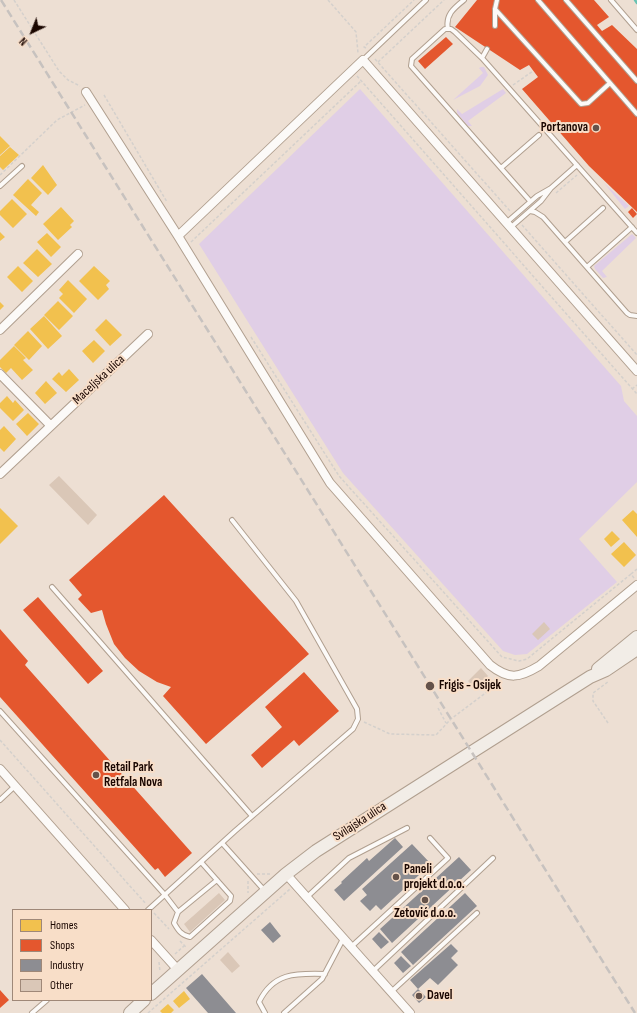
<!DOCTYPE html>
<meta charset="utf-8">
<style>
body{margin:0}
#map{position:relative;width:637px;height:1013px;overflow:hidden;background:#eddfd3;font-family:"Sofia Sans Condensed",sans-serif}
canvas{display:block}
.legend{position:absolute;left:12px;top:909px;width:140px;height:92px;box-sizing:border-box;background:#f8dec8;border:1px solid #9f8878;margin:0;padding:5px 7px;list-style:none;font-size:12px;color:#1a0600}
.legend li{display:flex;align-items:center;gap:8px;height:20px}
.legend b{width:20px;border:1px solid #9f8878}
.north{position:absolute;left:12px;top:12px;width:40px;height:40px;-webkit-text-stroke:3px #f8dec8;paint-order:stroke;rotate:223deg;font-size:11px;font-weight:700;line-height:16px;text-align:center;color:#1a0600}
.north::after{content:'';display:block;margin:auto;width:14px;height:18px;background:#1a0600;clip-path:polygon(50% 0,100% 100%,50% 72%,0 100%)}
</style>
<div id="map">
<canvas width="637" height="1013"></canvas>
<ul class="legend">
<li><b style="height:11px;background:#f2c14e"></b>Homes</li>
<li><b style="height:11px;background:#e4572e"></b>Shops</li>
<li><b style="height:11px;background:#8d8d92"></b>Industry</li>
<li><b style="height:11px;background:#dac7b7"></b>Other</li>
</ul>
<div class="north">N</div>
</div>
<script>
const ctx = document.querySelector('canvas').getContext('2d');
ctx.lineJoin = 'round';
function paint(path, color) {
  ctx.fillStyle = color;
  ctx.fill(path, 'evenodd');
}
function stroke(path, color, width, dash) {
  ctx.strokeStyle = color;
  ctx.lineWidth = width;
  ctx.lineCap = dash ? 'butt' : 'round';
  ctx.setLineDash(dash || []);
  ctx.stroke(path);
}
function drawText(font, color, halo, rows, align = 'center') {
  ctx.font = font + ' "Sofia Sans Condensed",sans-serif';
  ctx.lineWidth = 4;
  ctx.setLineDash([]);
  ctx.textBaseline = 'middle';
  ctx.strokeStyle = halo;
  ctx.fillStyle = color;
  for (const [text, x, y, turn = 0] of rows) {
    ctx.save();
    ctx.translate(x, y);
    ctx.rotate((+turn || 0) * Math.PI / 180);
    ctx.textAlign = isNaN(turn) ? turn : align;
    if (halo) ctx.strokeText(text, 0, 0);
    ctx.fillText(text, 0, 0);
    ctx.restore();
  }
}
paint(new Path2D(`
 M481,67H484L488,75L480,86L453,100L483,73L479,68Z
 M360,89L621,386L624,401L637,416V482L579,539L617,582L527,654L515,655L503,651L343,473L199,244Z
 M503,89L506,93L468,121L472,126H468L457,113V109L462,114Z
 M604,183L629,206L625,209Z
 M632,234L636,238L602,271L607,277L603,278L595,269L594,266Z`), '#e0cee6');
paint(new Path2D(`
 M0,136L10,146L0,155Z
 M10,147L19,155L3,170L0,167V156Z
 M43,165L57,185L48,195L31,178Z
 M28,179L42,193L31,205L39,212L36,216L13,195Z
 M12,199L27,214L13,228L0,215V211Z
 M61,207L74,221L70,225L72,227L58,240L43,224Z
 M0,232L5,237L0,241Z
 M47,233L61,247L51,257L37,242Z
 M37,249L52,264L38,277L23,263Z
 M18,266L33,281L22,292L7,277Z
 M94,266L110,281L106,285L109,289L98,300L79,281Z
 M68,280L87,299L74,313L59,298L63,294L59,290Z
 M58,301L73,316L59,330L44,315Z
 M0,302L4,306L0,310Z
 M44,316L62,336L48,349L30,329Z
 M106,319L122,335L110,346L95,330Z
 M28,331L42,346L29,360L14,345Z
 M94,340L105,351L93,363L82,351Z
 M14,346L26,358L23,360L33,370L22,380L11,368L6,373L0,367V360Z
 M69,369L79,380L66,392L52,379L59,372L62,376Z
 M46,381L57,393L45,404L35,393Z
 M7,396L13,403L15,400L24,410L13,421L0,408V403Z
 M28,413L39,424L27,436L16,424Z
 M4,426L16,439L4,452L0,448V430Z
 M0,508L18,526L0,544Z
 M633,510L637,514V537L622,520Z
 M612,531L620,539L611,547L604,539Z
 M624,542L636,555L624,567L611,554Z
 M184,991L190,999L179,1008L173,1001Z
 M168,1004L174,1010L171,1013H162L160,1011Z`), '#f2c14e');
paint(new Path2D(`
 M477,0H594L609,17L597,25L602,31L612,25L637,49V212L589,166L522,89L538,77L529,65L520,70L455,27Z
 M446,37L453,44L425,69L418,61Z
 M632,208L637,214L633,218L628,212Z
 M164,495L309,654L206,744L163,696L171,687L157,682L139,671L125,658L114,644L106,624L102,610L91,613L78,599L82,595L69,580Z
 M38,597L103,671L88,684L23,610Z
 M0,629L28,661L25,665L192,853L165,877L158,868L155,870L0,697Z
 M304,672L339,711L299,746L294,740L262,768L251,755L282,727L265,707Z
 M0,990L9,1000L0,1008Z`), '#e4572e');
paint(new Path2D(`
 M395,838L403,847L344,901L334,890L342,883L341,882L367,858L369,861Z
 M412,844L431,864L381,910L376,905L370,911L360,901L367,895L362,889Z
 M459,857L471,870L392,943L380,929Z
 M465,893L477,906L413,965L401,952Z
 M270,922L281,936L273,943L261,930Z
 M379,932L389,942L381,949L372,939Z
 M451,944L458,951L451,958L458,965L438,985L430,978L418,989L410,980Z
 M401,956L411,966L403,973L394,963Z
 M202,974L236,1013H208L186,988Z
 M418,989L426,997L419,1003L412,995Z`), '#8d8d92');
stroke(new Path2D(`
 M635,0L637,3`), '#67c2b2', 2.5);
paint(new Path2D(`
 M59,476L97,515L88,525L49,485Z
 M544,622L550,629L538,640L532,634Z
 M481,668L488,676L475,688L468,681Z
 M219,893L225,900L190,932L184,924Z
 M228,952L240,966L232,973L220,960Z`), '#dac7b7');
const service = new Path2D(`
 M538,0L637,114
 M566,0L637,81
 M611,0L637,30
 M495,9L581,104L588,103L610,83
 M495,26V9L497,0
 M448,29C445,15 454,8 464,0
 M482,58L487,49
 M363,60L426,0
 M501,168L539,135
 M0,186L22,166
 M530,201L411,66L412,59L445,29H451L455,32L482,58L637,233
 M530,211L535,212L543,217L627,313L630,315L637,316
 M506,223L537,196L551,188L577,165
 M510,228L541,201L551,188
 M565,242L603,208
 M587,267L632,227
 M52,587L252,816
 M0,711L165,895L178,912L174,923C178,930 181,935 190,937L230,901L231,896L201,862
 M0,800L15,786
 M222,843L264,890
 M307,897L349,858L407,828
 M148,910L235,831L353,729L358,719L357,709L296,601L232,520
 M178,912L217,880
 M351,947L448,858L430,838
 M373,971L493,858
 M391,992L477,913
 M32,1013L47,1000
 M265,1013L259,1002C273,973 295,973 325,974
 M284,1013L322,979L343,939`);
const minor = new Path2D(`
 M86,92L178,236L330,483L490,665C509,680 519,678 539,666L637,585
 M178,236L363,60L637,371
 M0,330L78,254
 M0,374L51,426
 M0,474L148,334
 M0,769L125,910
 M286,874L410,1013
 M151,940L178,970`);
const secondary = new Path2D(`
 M598,669L637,637
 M151,994L286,874L316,851L590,677L606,670L637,649
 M130,1013L144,1000`);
stroke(service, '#b09f8f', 6);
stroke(minor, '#b09f8f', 10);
stroke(secondary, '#b09f8f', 14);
stroke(new Path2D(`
 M14,0L59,71L68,80L80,86
 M328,0L356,32L358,53
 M366,48L364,47L414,0
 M375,59L510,211
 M378,62L444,0
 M357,76L637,394
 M513,85L533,71
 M104,95L167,202
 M0,175L57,120L85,105
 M556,193L577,175
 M522,225L637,355
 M191,242L361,81
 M251,337L339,476L502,657L519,661L527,659L631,574
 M632,389L637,385
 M634,578L631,574L637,569
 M438,708L446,723
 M364,722L390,734L436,735L451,719L500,682
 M608,723L593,701V693L609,681
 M0,740L146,904
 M257,874H270
 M248,881V893
 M154,913L169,929
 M180,941L187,948
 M175,954L184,946
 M159,962L160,972
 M148,1013L290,889`), '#d4d0cc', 1.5, [3, 2]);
stroke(service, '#fcfaf8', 4);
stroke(minor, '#fcfaf8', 8);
stroke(secondary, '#f2ede7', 12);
stroke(new Path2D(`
 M1,0L635,1013`), '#c7c2bf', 2.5, [8, 4]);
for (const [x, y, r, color] of [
 [596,128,4,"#64524a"],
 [430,686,5,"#64524a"],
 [96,775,4,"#64524a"],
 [396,877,4,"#64524a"],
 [425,900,4,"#64524a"],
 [419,996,4,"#64524a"]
]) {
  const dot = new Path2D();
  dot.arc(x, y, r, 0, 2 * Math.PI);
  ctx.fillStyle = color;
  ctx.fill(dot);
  stroke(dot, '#f8dec8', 1.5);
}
drawText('bold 13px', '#1a0600', '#f8dec8', [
 ["Portanova",588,128,"right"],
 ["Frigis - Osijek",439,686],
 ["Retail Park",104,768],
 ["Retfala Nova",104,783],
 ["Paneli",404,870],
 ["projekt d.o.o.",404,885],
 ["Zetović d.o.o.",425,914,"center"],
 ["Davel",427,996]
], 'left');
drawText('13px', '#1a0600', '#f8dec8', [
 ["Maceljska ulica",99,380,-43],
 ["Svilajska ulica",360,822,-33]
]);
</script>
